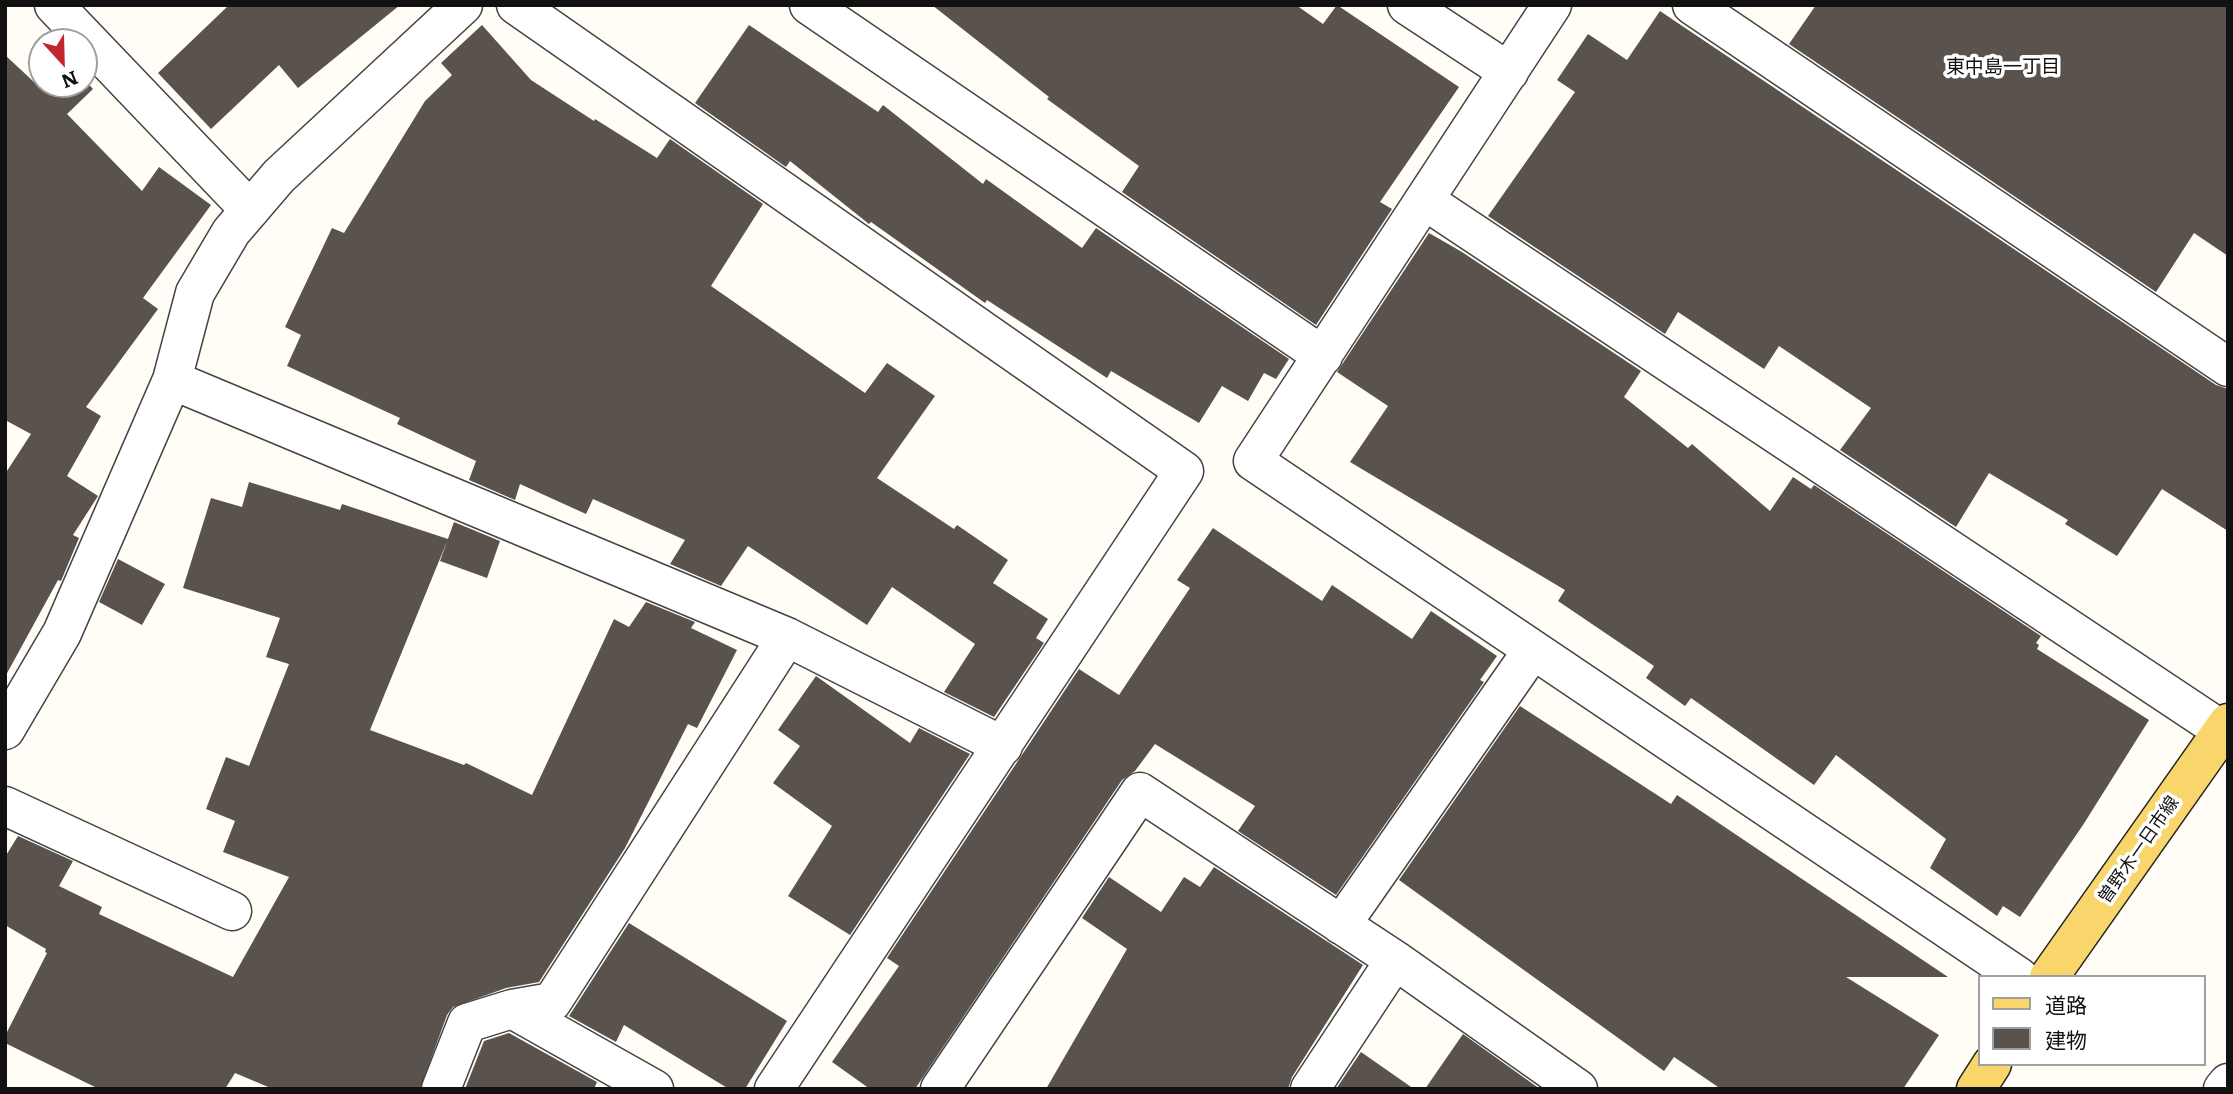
<!DOCTYPE html>
<meta charset="utf-8">
<style>
body{margin:0}
#map{position:relative;width:2233px;height:1094px;overflow:hidden;background:#fffdf5;font-family:Literata,"Noto Sans JP",serif}
canvas{display:block}
.frame{position:absolute;inset:0;border:7px solid #111;pointer-events:none}
.legend{position:absolute;left:1978px;top:975px;width:228px;height:91px;box-sizing:border-box;background:#fff;border:2px solid #a0a0a0;margin:0;padding:9px 12px;list-style:none;font-size:21px;color:#111}
.legend li{display:flex;align-items:center;gap:14px;height:35px}
.legend b{width:35px;border:2px solid #a0a0a0}
.north{position:absolute;left:28px;top:28px;width:70px;height:70px;box-sizing:border-box;background:#fff;border:2px solid #a0a0a0;border-radius:50%;rotate:158deg;font-size:19px;font-weight:700;line-height:28px;text-align:center;color:#111}
.north::after{content:'';display:block;margin:auto;width:24px;height:32px;background:#c4262e;clip-path:polygon(50% 0,100% 100%,50% 72%,0 100%)}
</style>
<div id="map">
<canvas width="2233" height="1094"></canvas>
<div class="frame"></div>
<ul class="legend">
<li><b style="height:9px;background:#f9d66b"></b>道路</li>
<li><b style="height:19px;background:#5a524d"></b>建物</li>
</ul>
<div class="north">N</div>
</div>
<script>
const ctx = document.querySelector('canvas').getContext('2d');
ctx.lineJoin = 'round';
function paint(path, color) {
  ctx.fillStyle = color;
  ctx.fill(path, 'evenodd');
}
function stroke(path, color, width, dash) {
  ctx.strokeStyle = color;
  ctx.lineWidth = width;
  ctx.lineCap = dash ? 'butt' : 'round';
  ctx.setLineDash(dash || []);
  ctx.stroke(path);
}
function drawText(font, color, halo, rows, align = 'center') {
  ctx.font = font + ' Literata,"Noto Sans JP",serif';
  ctx.lineWidth = 7;
  ctx.setLineDash([]);
  ctx.textBaseline = 'middle';
  ctx.strokeStyle = halo;
  ctx.fillStyle = color;
  for (const [text, x, y, turn = 0] of rows) {
    ctx.save();
    ctx.translate(x, y);
    ctx.rotate((+turn || 0) * Math.PI / 180);
    ctx.textAlign = isNaN(turn) ? turn : align;
    if (halo) ctx.strokeText(text, 0, 0);
    ctx.fillText(text, 0, 0);
    ctx.restore();
  }
}
paint(new Path2D(`
 M229,5H400L298,88L279,65L211,129L158,73Z
 M932,5H1296L1323,24L1337,5L1459,87L1380,202L1392,209L1316,325L1122,192L1139,166L1047,99L1049,97Z
 M1816,5H2228V256L2194,233L2156,292L1789,44Z
 M1660,11L2216,385L2228,389V531L2162,489L2117,556L2065,524L2068,520L1989,473L1956,527L1840,450L1871,408L1779,346L1764,369L1678,312L1665,334L1488,216L1575,92L1557,80L1588,34L1627,60Z
 M482,25L531,80L594,121L595,119L657,158L670,139L763,204L711,286L865,393L887,363L935,396L877,478L954,529L957,525L1008,560L993,583L1048,619L1036,638L1044,643L994,717L944,692L975,644L892,587L867,625L748,546L721,586L670,564L685,540L593,499L586,514L520,484L515,500L469,480L476,461L397,424L400,418L287,366L301,335L285,327L332,228L344,233L425,101L452,75L441,63Z
 M749,25L878,112L883,105L983,184L986,179L1082,248L1096,228L1289,359L1276,379L1264,373L1248,401L1222,386L1199,423L1111,371L1107,378L987,300L985,303L871,222L869,224L790,161L786,167L695,103Z
 M5,55L34,82L42,74V84H84V79L93,89L67,114L142,191L159,167L211,205L143,298L158,309L86,407L101,416L67,476L98,496L73,535L79,538L61,581L58,580L5,677V474L31,434L5,420Z
 M1429,233L1462,252L1641,371L1624,397L1688,448L1692,444L1770,511L1793,477L1811,489L1814,485L2041,636L2036,643L2039,645L2037,649L2149,720L2083,825L2020,917L2003,906L1997,916L1930,868L1946,839L1836,755L1814,785L1691,698L1685,706L1646,678L1654,666L1558,601L1565,590L1350,462L1388,406L1337,372Z
 M249,482L340,510L342,504L448,539L370,730L464,765L466,763L532,795L614,619L629,627L646,602L695,622L691,628L737,650L697,728L688,724L625,848L539,982L506,988L453,1007L447,1015L420,1089H273L235,1073L225,1089H99L5,1043V1036L47,953L45,952L46,949L5,925V857L18,836L73,861L59,886L102,907L99,914L233,977L289,877L223,852L235,821L206,809L226,757L249,766L289,664L266,657L280,618L183,588L211,498L242,507Z
 M454,522L500,541L487,578L440,561Z
 M1213,528L1322,601L1332,585L1412,639L1431,611L1497,656L1480,680L1484,682L1336,895L1238,831L1255,806L1155,744L1135,771L1122,780L915,1089H870L832,1062L899,966L887,958L1079,669L1119,695L1190,588L1177,580Z
 M118,559L165,584L142,625L99,602Z
 M816,676L910,743L919,728L970,754L850,935L788,896L832,826L773,783L800,746L778,730Z
 M1520,706L1671,804L1677,795L1948,977H1846L1939,1035L1903,1089H1721L1674,1057L1664,1071L1399,880Z
 M1214,867L1363,965L1292,1077L1288,1089H1046L1127,949L1082,918L1109,877L1161,912L1184,877L1200,887Z
 M629,923L787,1021L745,1089H729L624,1025L616,1042L569,1016Z
 M509,1033L597,1082L594,1089H465L484,1041Z
 M1463,1034L1540,1089H1425Z
 M1361,1052L1414,1089H1336Z`), '#5a524d');
const minor = new Path2D(`
 M54,5L250,210
 M516,5L1184,471L774,1089
 M809,5L1323,356
 M1407,5L1509,72
 M1552,5L1253,461L2019,977
 M1692,5L2228,367
 M1424,200L2223,731
 M172,380L787,637L1003,746
 M5,730L62,633L172,380L195,293L231,232L279,176L463,5
 M5,806L232,911
 M1341,925L1532,651
 M512,1009L654,1089
 M441,1089L467,1023L512,1009L552,1002L787,637
 M940,1089L1140,792L1395,960L1578,1089
 M1310,1089L1395,960
 M2223,1089L2228,1083`);
const major = new Path2D(`
 M2049,977L2228,723
 M1976,1089L1992,1064`);
stroke(minor, '#444', 41);
stroke(major, '#222', 41);
stroke(minor, '#fff', 38);
stroke(major, '#f9d66b', 38);
drawText('18px', '#111', '#fff', [
 ["曽野木一日市線",2139,850,-55]
]);
drawText('19px', '#111', '#fff', [
 ["東中島一丁目",2003,67]
]);
</script>
